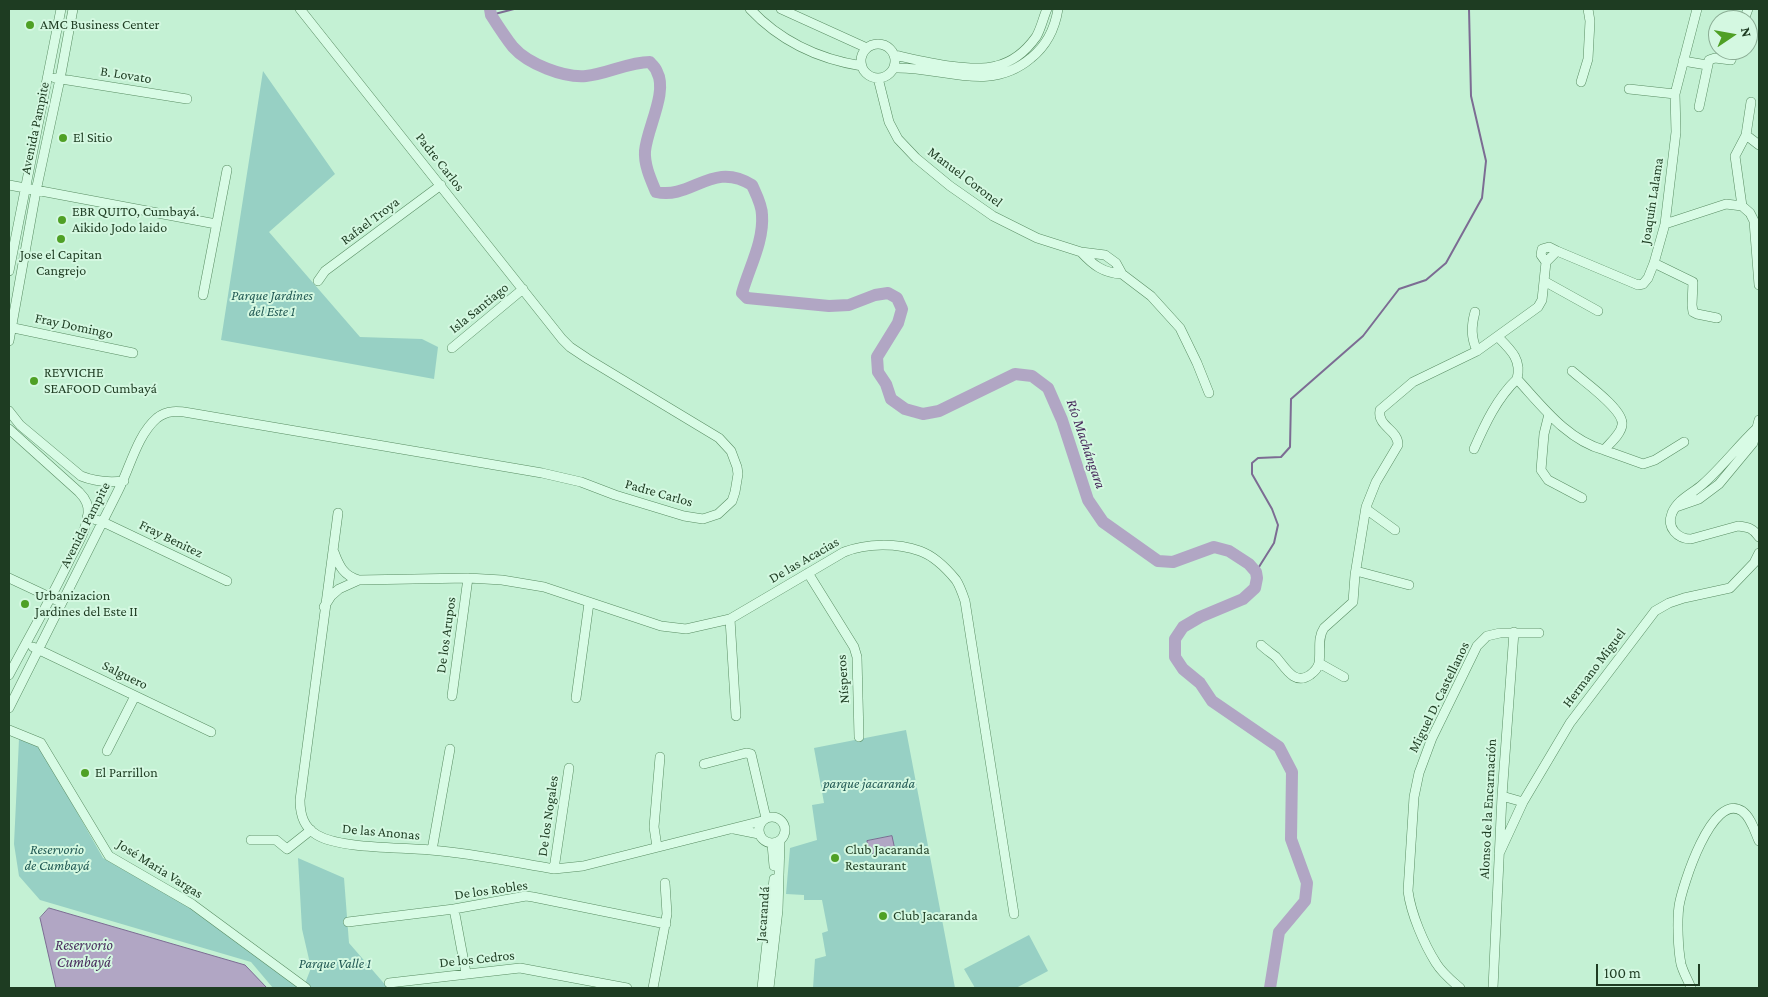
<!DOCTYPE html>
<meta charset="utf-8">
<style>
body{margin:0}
#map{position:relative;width:1768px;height:997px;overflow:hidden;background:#c4f1d4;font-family:"Crimson Pro",serif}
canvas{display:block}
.frame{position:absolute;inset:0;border:10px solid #1e3c22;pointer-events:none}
.north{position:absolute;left:1708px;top:10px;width:50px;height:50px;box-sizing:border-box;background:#d4f8e1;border:1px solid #8bad95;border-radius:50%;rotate:78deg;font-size:14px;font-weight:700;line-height:20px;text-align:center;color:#1e3c22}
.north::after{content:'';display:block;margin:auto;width:18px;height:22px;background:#4fa025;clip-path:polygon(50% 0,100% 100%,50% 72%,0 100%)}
.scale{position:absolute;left:1596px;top:964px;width:104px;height:22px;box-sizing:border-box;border:2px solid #1e3c22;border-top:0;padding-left:6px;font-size:15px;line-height:18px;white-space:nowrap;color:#1e3c22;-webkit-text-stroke:4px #d4f8e1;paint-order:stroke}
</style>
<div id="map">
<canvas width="1768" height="997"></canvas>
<div class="frame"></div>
<div class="north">N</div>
<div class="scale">100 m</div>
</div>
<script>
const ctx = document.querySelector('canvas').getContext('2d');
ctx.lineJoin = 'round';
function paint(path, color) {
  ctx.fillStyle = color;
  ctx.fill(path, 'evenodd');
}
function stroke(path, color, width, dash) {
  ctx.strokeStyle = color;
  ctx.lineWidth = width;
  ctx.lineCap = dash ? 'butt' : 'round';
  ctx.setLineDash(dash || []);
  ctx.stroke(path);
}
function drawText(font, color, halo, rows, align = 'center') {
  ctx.font = font + ' "Crimson Pro",serif';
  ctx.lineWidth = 4;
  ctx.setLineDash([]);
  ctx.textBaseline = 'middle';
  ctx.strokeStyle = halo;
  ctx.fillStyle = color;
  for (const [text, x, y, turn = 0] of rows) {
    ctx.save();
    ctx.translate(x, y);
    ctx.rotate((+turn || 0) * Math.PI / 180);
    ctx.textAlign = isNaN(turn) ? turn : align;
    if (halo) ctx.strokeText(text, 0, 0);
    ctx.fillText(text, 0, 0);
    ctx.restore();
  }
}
paint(new Path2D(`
 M263,71L335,174L269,232L360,337L422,339L438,347L434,379L221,340Z
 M906,730L955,988H813L815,959L826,956L822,933L828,931L822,900H804V895L786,894L790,848L817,840L812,805L824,803L814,748Z
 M19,739L39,745L103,858L189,907L301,988H273L251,962L40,900L19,876L14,844Z
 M298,858L344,878L349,943L388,988H307L304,986L311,968L302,929Z
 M1029,935L1048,971L1016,988H975L964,969Z`), '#97d0c4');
const water = new Path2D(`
 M892,836L895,850L869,854L867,841Z
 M49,908L245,965L267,988H56L40,918Z`);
paint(water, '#b1a6c4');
stroke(water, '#7c6c93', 1);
stroke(new Path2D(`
 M491,15L514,9
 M1252,578L1274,543L1278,525L1272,509L1252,474V463L1258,458L1281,457L1290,447L1291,399L1363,336L1399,289L1426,280L1446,263L1482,198L1486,161L1471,96L1469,9`), '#7c6c93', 2);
stroke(new Path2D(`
 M490,9L491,15C498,26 505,37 513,47C528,64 564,78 586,76C608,74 628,62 650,62C652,65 656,68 657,72C668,92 647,128 645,151C644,165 651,180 656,192C692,200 712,160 752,185C756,194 762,205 762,215C764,241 749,268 742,293L747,298L829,306L849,305L875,295L888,293L897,298L902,309L898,323L877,357L878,372L886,384L891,399L905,409L923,414L939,411L1015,374L1032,376L1048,388L1062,420L1088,500L1103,522L1158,561L1173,562L1214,547L1229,551L1249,564L1256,572L1257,578L1255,588L1243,599L1200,617L1183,627L1175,639V657L1183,669L1200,683L1212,701L1279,747L1292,772L1291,839L1307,883L1305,901L1279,932L1270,988`), '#b1a6c4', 12);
const minor = new Path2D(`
 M750,9C780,41 818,59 862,66
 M781,9L867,48
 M1744,20L1748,9
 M861 61a17 17 0 1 1 34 0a17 17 0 1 1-34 0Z
 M894,55C922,61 969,73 996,66C1013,62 1026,51 1036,37C1041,29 1043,18 1047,9
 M1683,61L1707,65
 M894,68C942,66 989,94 1031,58C1046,46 1055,28 1058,9
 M55,78L187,99
 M878,78L889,122L898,139L916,158L950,186L993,216L1037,238L1081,252L1105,255L1116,263L1122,274L1151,296L1180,328L1197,363L1209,393
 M1581,82L1588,59L1590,21L1588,9
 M1629,89L1675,94
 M1699,107L1709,60L1715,58L1731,60L1735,50
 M1746,135L1751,102
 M9,185L216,224
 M1742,206L1735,156L1746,135L1759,145
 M1665,224L1726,204L1742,206L1750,213L1754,221L1759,285
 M1081,252C1093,265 1103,273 1122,274
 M1546,262L1541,255L1542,249L1549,247L1557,251
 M1654,263L1693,282L1692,305L1693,312L1697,314L1717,318
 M9,271L61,9
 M318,281L325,271L441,185
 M1544,281L1598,311
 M203,295L227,170
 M1475,312C1471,327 1471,337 1477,351
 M9,327L133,353
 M1498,337C1511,350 1522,360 1517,379C1542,406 1567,440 1604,450C1610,443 1621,434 1622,425C1625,410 1583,381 1572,371
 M9,341L36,191L60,79L73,9
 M452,348L523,289
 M9,411L20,425L81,476C96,482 108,483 124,481
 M1549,414L1544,434L1541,470L1548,480L1582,498
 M1757,428C1738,446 1722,467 1703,484C1692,494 1678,499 1672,513C1666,528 1678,539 1691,539L1738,526C1748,527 1753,528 1759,537
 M9,429L79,492C85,498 89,505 88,513C87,529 77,545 70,559C51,599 29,637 9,675
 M1474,449C1485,424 1497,398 1517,379
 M1604,450L1643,464L1655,460L1684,442
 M1676,507L1699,499L1719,484L1753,443L1759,420
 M1366,509L1395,530
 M338,513L300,800C300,814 303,827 317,835C341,849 400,847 430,850C471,853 513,862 554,869L583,866L762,821
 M87,517L103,522L227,581
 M334,552C339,566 344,576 359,580
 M1356,571L1409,585
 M808,573L854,647L857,657L859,737
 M9,578L56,600
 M324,607L331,596L339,589L359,580L468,578L502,580L544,587L661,626L686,629L730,619L844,552C867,543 897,543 920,551C934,556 947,569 956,580C960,586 963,595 965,601L1014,914
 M730,619L736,716
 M1261,645C1265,649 1271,653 1276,657C1285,667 1294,686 1310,675C1314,672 1318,668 1319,663C1321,651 1317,638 1324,628L1353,602L1355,575L1366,507L1376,482L1398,445C1398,429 1377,427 1380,410L1413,382L1477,351L1538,307L1542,300L1546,262L1557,251L1638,285L1643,284L1648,278L1654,263L1665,224L1676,132L1675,94L1697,9
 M33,647L211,732
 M1319,663L1344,677
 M452,696L468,578
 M576,698L589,603
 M9,708C45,636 82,564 118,491C130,468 137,435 157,418C167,410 178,411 190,413L542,473L581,482L615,495L684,516L703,519L718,514L732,501L735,492L738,474L737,467L731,451L719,438L588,359L570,347L562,339L300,9
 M9,730L41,743L109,856L192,904L306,988
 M107,751L135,696
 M704,764L746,753L751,754L766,818
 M1502,796L1523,802
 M759 830a13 13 0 1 1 26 0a13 13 0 1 1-26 0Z
 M734,829L759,834
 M251,840H276L287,849L311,830
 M772,844L774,866
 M657,847L654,827L660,757
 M432,850L450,749
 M1499,854L1523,802L1570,723L1655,611L1669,603L1684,598L1730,588L1754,563L1759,553
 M554,869L569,768
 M454,909L466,973
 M348,922L454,909L526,896L533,897L666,924
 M389,983L520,968L627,988
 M653,988L667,914L665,883
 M762,988L774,879
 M769,988L778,910L780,841
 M1460,988C1452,981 1442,973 1436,963C1424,944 1411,914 1408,891L1414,797L1419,773L1432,738L1477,646L1487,636L1500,633H1539
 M1493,988L1502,796L1514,632
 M1691,988C1688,980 1683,972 1681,964C1678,949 1677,921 1679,906C1682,887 1712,791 1742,811C1751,817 1755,832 1759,841`);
stroke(minor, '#598d63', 10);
stroke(minor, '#d8fbe5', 9);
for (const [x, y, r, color] of [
 [30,25,5,"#4fa025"],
 [63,138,5,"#4fa025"],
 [62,220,5,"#4fa025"],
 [61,239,5,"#4fa025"],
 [34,381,5,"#4fa025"],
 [25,604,5,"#4fa025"],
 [85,773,5,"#4fa025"],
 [835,858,5,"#4fa025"],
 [883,916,5,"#4fa025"]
]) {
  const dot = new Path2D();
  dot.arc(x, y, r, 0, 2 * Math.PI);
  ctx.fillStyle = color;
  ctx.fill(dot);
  stroke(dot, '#d4f8e1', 2);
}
drawText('14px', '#1e3c22', '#d4f8e1', [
 ["AMC Business Center",40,25],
 ["El Sitio",73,138],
 ["EBR QUITO, Cumbayá.",72,212],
 ["Aikido Jodo laido",72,228],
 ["Jose el Capitan",61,255,"center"],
 ["Cangrejo",61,271,"center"],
 ["REYVICHE",44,373],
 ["SEAFOOD Cumbayá",44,389],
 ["Urbanizacion",35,596],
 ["Jardines del Este II",35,612],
 ["El Parrillon",95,773],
 ["Club Jacaranda",845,850],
 ["Restaurant",845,866],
 ["Club Jacaranda",893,916]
], 'left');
drawText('14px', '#1e3c22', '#d4f8e1', [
 ["B. Lovato",126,75,9],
 ["Avenida Pampite",35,128,-78],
 ["Padre Carlos",440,162,52],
 ["Manuel Coronel",965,177,37],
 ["Joaquín Lalama",1652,201,-81],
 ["Rafael Troya",370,221,-37],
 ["Isla Santiago",479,308,-39],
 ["Fray Domingo",74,326,12],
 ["Padre Carlos",659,493,16],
 ["Avenida Pampite",85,525,-63],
 ["Fray Benitez",171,539,26],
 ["De las Acacias",804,560,-30],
 ["De los Arupos",446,635,-82],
 ["Hermano Miguel",1594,668,-53],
 ["Salguero",125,675,26],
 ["Nísperos",843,679,-94],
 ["Miguel D. Castellanos",1439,697,-64],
 ["Alonso de la Encarnación",1488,809,-87],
 ["De los Nogales",548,816,-82],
 ["De las Anonas",381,832,5],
 ["José Maria Vargas",160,869,32],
 ["De los Robles",491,890,-8],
 ["Jacarandá",763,914,-86],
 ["De los Cedros",477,959,-6]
]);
drawText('italic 14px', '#235a55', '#d4f8e1', [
 ["Parque Jardines",272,296],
 ["del Este 1",272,312],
 ["parque jacaranda",869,784],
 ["Reservorio",57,850],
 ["de Cumbayá",57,866],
 ["Parque Valle 1",335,964]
]);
drawText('italic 15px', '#492c5d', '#d4f8e1', [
 ["Río Machángara",1086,444,71],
 ["Reservorio",84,945],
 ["Cumbayá",84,962]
]);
</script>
